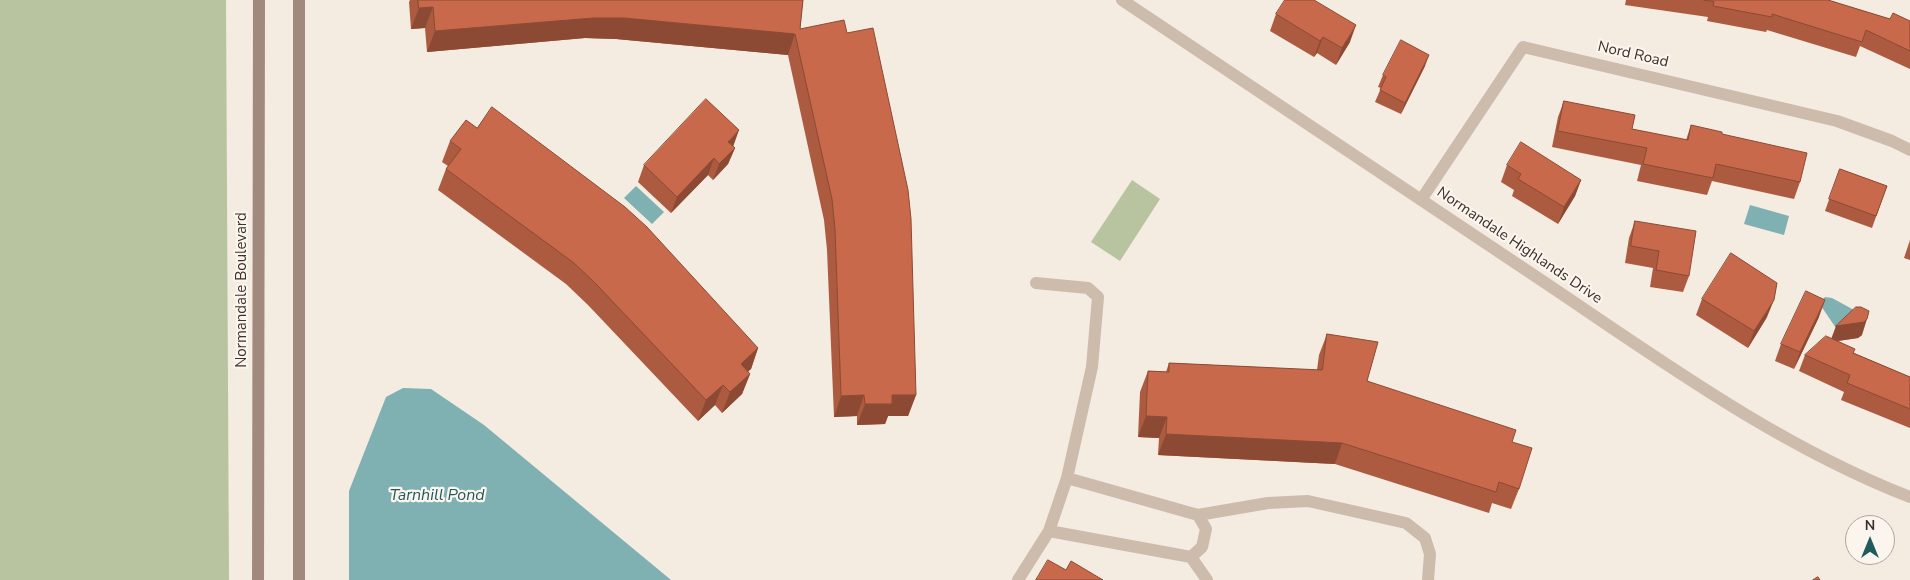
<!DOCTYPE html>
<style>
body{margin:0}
#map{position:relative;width:1910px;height:580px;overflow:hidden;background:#f4ebe1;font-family:"Nunito Sans",sans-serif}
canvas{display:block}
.north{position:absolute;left:1845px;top:515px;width:50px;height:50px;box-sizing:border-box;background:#fbf5ee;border:1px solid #aea6a0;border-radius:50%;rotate:0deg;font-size:14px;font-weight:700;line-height:20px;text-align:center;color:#3b302b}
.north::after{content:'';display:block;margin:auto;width:18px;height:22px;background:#1f5a5e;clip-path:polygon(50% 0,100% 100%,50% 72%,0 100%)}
</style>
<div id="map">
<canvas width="1910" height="580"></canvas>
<div class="north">N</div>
</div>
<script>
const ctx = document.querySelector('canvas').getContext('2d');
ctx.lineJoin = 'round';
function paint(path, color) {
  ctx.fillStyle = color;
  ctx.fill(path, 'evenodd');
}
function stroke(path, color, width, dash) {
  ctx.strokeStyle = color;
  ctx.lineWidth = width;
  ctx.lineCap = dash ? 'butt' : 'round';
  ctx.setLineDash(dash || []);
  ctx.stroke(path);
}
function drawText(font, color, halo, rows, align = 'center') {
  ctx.font = font + ' "Nunito Sans",sans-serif';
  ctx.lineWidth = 4.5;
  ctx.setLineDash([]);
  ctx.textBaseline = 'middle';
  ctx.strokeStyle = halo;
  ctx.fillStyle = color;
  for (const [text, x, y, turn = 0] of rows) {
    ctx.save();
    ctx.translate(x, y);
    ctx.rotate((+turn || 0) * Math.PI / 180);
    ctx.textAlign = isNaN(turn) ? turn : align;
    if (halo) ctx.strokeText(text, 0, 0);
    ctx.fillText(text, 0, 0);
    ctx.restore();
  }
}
paint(new Path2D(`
 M0,0H226L229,580H0Z
 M1132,180L1160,199L1120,261L1091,242Z`), '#b8c4a0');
paint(new Path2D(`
 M636,186L664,212L652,224L624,198Z
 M1750,205L1789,216L1784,235L1744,224Z
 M1825,297L1832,298L1854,310L1836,328L1821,306V301Z
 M403,388L431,389L484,425L671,580H349V491L386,397Z`), '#7fb0b2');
stroke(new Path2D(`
 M1122,0C1264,95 1406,189 1547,284C1663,362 1779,446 1910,497
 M1421,200L1523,47L1837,121L1892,141L1910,150
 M1198,515L1268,503L1308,501L1406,523L1425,538L1430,554L1428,580
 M1049,531L1067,478
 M1191,557L1207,580
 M1018,580L1049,531L1191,557L1202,547L1206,529L1198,515L1067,478L1092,367L1098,297L1088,288L1036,283`), '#cdbbac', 12);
stroke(new Path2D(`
 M258,580L259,0
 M299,580V0`), '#a18a7d', 12);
paint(new Path2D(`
 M410,0H803L800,29L916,395L908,416H888L885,424L857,425V416L834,417L827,250L824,220L788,55L616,39L585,38L427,52L425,28L411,29L409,2Z
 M1626,0H1828L1890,19L1910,21V69L1860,46L1856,57L1767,30L1766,32L1707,21L1708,17L1625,5Z
 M1276,14L1350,42L1336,65L1317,53L1314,57L1270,31Z
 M1425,66L1401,114L1375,102L1381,88L1378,87L1383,75Z
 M1564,101L1632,129L1686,140L1691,125L1722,134L1800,182L1794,199L1712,181L1707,195L1637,181L1641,165L1552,147L1558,117Z
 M450,141L758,348L751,369L748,371L750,374L742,394L722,413L715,405L698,421L588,305L566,284L438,190L446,169L448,166L442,162Z
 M733,146L735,148L728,164L713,180L708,175L671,213L638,182L644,165Z
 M1507,165L1581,180L1575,196L1558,224L1512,196L1514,190L1501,182Z
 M1840,169L1887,186L1872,228L1825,211Z
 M1635,221L1689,276L1683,292L1650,287L1653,268L1625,263L1629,238Z
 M1910,240V260L1904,258Z
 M1702,299L1767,317L1748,348L1696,315Z
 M1819,317L1794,369L1775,361L1781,344Z
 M1327,334L1367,381L1512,442L1519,489L1511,509L1492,503L1489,513L1335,464L1158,455L1159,438L1138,437L1140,392L1148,371L1166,372L1169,363L1317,370L1319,355Z
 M1862,335L1858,338L1838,341L1854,353L1910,377V428L1841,400L1844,392L1799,371L1805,355L1832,338Z`), '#ac5a40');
paint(new Path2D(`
 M433,7L425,28L411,29L419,8Z
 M593,18H624L795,34L788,55L616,39L585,38L427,52L435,31Z
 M1356,25L1350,42L1336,65L1342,48Z
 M1323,37L1317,53L1314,57L1320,41Z
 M1429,55L1425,66L1401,114L1405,103Z
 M739,130L733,147L728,142Z
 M735,148L728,164L713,180L719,164Z
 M714,158L708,175L671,213L677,197Z
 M1581,180L1575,196L1558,224L1564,207Z
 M1774,300L1767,317L1748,348L1754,331Z
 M1825,300L1819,317L1794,369L1800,352Z
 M1867,319L1862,335L1858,338L1830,342L1836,326Z
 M758,348L751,369L733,385L741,364Z
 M750,374L742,394L722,413L730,392Z
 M723,385L715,405L698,421L706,400Z
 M864,395L857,416L834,417L841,396Z
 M892,395H916L908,416H888L885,424L857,425L865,404Z
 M1146,416L1167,417L1159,438L1138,437Z
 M1166,434L1342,443L1335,464L1158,455Z`), '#8c4a34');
const building = new Path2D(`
 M418,0H803L800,29L844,20L847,33L873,28L908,190L911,219L916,395H892V404H865L864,395L841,396L835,229L832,199L795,34L624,18H593L435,31L433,7L419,8Z
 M1285,0H1314L1356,25L1342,48L1323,37L1320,41L1276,14Z
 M1704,0H1828L1890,19L1893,13L1910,21V51L1866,30L1862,42L1772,14V17L1713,6L1714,2Z
 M1401,40L1429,55L1405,103L1380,90L1386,77L1383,75Z
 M706,99L739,130L728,142L735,148L719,164L714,158L677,197L644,165Z
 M1564,101L1635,115L1632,129L1688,140L1691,125L1722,132V134L1807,153L1800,182L1716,164L1713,178L1643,164L1647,148L1558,131Z
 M492,107L625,207L647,227L758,348L741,364L750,374L730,392L723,385L706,400L596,284L574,263L446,169L461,149L450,141L466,120L477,128Z
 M1521,142L1581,180L1564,207L1518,179L1521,174L1507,165Z
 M1840,169L1887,186L1876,216L1829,199Z
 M1635,221L1696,231L1689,276L1656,270L1659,251L1631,246Z
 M1731,253L1777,283L1774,300L1754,331L1702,299Z
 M1806,291L1825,300L1800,352L1781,344Z
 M1856,307H1861L1869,311L1867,319L1864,322L1836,326Z
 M1327,334L1378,342L1367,381L1516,430L1512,442L1532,448L1519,489L1499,482L1496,492L1342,443L1166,434L1167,417L1146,416L1148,371L1169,372V363L1322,370Z
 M1826,336L1855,349L1853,353L1910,377V409L1847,383L1850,375L1805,355Z
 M1048,560L1066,570L1071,561L1103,580H1036Z
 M1818,577L1820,580H1813Z`);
paint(building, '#c8694b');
stroke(building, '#8c4a34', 1);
drawText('15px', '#3b302b', '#fbf5ee', [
 ["Nord Road",1633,55,13],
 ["Normandale Highlands Drive",1519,246,34],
 ["Normandale Boulevard",242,290,-90]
]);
drawText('italic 16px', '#1f5a5e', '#fbf5ee', [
 ["Tarnhill Pond",437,496]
]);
</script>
